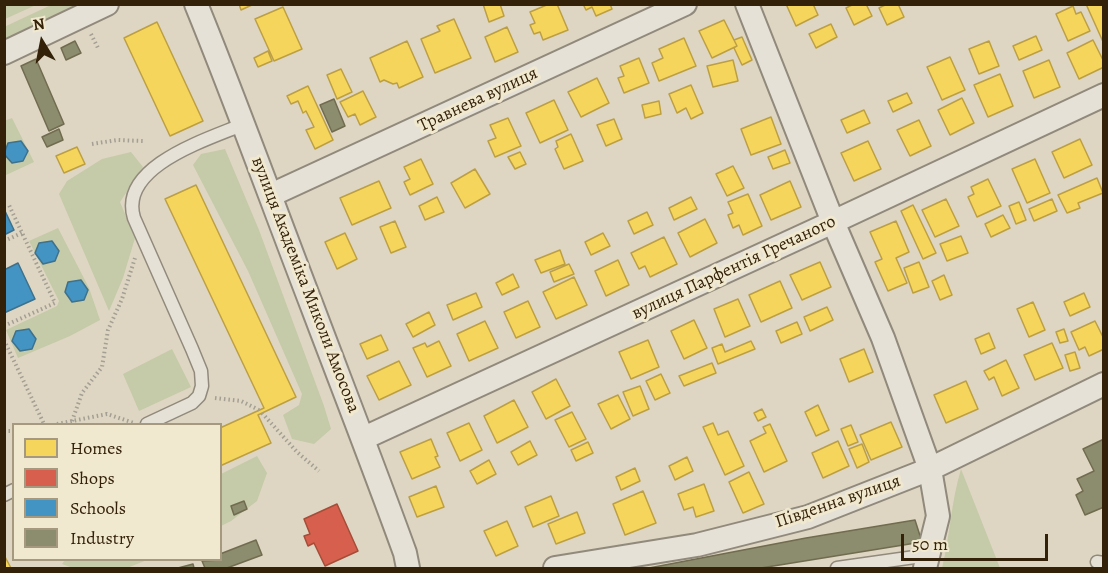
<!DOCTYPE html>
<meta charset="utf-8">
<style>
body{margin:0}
#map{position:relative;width:1108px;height:573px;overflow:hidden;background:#ded6c2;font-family:Alegreya,serif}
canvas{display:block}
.frame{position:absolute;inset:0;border:6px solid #332209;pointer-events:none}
.legend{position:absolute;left:12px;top:423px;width:210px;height:138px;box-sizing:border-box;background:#f1e8d0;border:2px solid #a59980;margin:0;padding:8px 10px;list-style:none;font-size:18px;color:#332209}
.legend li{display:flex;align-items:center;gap:12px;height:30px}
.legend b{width:30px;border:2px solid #a59980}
.north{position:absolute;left:12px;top:12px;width:60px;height:60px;-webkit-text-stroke:4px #f1e8d0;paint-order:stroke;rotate:350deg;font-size:16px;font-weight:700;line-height:24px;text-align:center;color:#332209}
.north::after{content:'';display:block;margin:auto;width:21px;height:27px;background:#332209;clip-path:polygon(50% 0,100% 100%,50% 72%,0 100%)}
.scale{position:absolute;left:901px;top:534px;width:147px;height:27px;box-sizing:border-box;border:3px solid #332209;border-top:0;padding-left:8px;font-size:18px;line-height:21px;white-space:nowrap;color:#332209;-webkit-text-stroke:4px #f1e8d0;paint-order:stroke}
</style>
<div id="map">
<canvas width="1108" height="573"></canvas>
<div class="frame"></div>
<ul class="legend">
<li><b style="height:16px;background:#f6d55c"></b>Homes</li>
<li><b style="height:16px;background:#d6604d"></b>Shops</li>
<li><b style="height:16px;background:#4393c3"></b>Schools</li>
<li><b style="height:16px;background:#8c8c6e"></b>Industry</li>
</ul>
<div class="north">N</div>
<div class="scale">50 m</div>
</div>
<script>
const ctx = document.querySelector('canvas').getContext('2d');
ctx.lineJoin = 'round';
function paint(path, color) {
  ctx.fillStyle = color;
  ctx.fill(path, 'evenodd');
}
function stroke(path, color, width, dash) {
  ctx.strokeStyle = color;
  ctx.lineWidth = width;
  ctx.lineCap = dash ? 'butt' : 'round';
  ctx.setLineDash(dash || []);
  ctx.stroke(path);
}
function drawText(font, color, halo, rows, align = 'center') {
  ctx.font = font + ' Alegreya,serif';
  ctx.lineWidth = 6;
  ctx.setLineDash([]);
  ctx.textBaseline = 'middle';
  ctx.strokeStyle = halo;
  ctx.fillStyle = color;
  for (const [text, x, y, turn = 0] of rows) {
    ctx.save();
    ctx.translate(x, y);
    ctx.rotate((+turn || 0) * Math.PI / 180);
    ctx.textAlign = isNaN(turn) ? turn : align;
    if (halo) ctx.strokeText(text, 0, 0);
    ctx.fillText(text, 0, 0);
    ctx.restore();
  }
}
paint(new Path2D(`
 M5,4H36V5L5,19Z
 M51,5H88L5,44L4,27Z
 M12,118L34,162L6,175L4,173V121Z
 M225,149L259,230L324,406L331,429L314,444L292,439L283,415L299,405L302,394L248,271L193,165L201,154Z
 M131,152L143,167L120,202L135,238L123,278L109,311L59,194L67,181L102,159Z
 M58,228L89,288L100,320L70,336L18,358L6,330L57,306L59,301L29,241Z
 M172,349L191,387L139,411L123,374Z
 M257,456L267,473L257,501L231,521L221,526V474Z
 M961,469L1000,568H942C950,535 951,502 961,469Z
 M65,560H147L127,568H73L62,564Z`), '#c5caa8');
const homes = new Path2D(`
 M239,4H254L241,10Z
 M483,4H500L504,16L489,22Z
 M549,4H557L568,30L543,40L540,32L534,34L530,25L535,23L530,12Z
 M583,4H610L612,9L596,16L592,7L586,10Z
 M786,4H813L818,15L796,26Z
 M854,4H866L872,16L854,25L846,8Z
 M887,4H898L904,17L887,25L879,8Z
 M1086,4H1104V44Z
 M1073,6L1076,14L1081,12L1090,31L1068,41L1056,14Z
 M283,7L302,49L274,61L255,19Z
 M454,19L471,58L435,73L421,39L440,31L437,26Z
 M724,20L737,46L712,58L699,31Z
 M157,22L203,121L170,136L124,38Z
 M831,24L837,37L816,48L809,34Z
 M507,27L518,52L495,62L485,37Z
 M1036,36L1042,50L1019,60L1013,46Z
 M742,37L752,60L742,65L734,48L737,46L734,40Z
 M684,38L696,66L659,81L652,63L663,58L659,49Z
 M1093,40L1104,62V67L1079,79L1067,53Z
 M407,41L423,77L399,88L397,83L393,84L384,80L380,82L370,58Z
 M989,41L999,66L979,74L969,49Z
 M268,51L272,61L258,67L254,58Z
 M950,57L965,90L942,100L927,67Z
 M639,58L649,83L624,93L618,78L624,76L620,66Z
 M733,60L738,81L713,87L707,66Z
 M1049,60L1060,87L1034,98L1023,71Z
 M341,69L352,92L337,99L327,75Z
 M1000,74L1013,106L988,117L974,85Z
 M597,78L609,103L581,117L568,92Z
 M691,85L703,113L691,119L686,108L677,113L669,94Z
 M308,86L333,140L315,149L306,130L314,127L306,111L303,113L298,101L291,104L287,96Z
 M363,91L376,117L360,125L355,114L348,117L340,102Z
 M907,93L912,103L893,112L888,101Z
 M962,98L974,123L950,135L938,110Z
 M554,100L568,130L540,143L526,113Z
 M659,101L661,114L645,118L642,105Z
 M864,110L870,123L847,133L841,120Z
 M771,117L781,144L751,155L741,129Z
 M508,118L521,146L495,157L488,141L496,138L490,125Z
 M614,119L622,139L606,146L597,125Z
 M919,120L931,146L910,156L897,130Z
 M571,134L583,161L564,169L555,149L558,147L556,141Z
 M1080,139L1092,165L1064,178L1052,152Z
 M868,141L881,169L854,181L841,153Z
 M77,147L85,164L64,173L56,156Z
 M785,150L790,163L773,169L768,157Z
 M520,152L526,164L515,169L508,157Z
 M421,159L433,184L410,195L404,182L410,179L404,167Z
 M1035,159L1050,193L1027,203L1012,169Z
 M733,166L744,188L727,196L716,174Z
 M475,169L490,194L465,208L451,183Z
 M1097,178L1103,193L1078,203L1080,208L1067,213L1058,195Z
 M988,179L1001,206L977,217L968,197L974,194L971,187Z
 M379,181L391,208L352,225L340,198Z
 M790,181L801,207L771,220L760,195Z
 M196,185L296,397L258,415L271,443L220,466V428L264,408L165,199Z
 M748,194L762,226L743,235L739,225L733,228L728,215L733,213L728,202Z
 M437,197L444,212L425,220L419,206Z
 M691,197L697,209L674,220L669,208Z
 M946,199L959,226L935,237L922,210Z
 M1052,199L1057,211L1034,221L1029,209Z
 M1019,202L1026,220L1016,224L1009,206Z
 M913,205L936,253L923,259L901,211Z
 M647,212L653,225L634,234L628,221Z
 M1003,215L1010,228L991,237L985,224Z
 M705,219L717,243L690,257L678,233Z
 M395,221L406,247L391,253L380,227Z
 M896,221L909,252L896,258L907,283L888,291L875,262L882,259L870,232Z
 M345,233L357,259L337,269L325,242Z
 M603,233L610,246L591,255L585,242Z
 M961,236L968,253L947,261L940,244Z
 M664,237L677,264L650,277L645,266L639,269L631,253Z
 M560,250L565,264L541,273L535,260Z
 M618,260L629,285L606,296L595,271Z
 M820,262L831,287L802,300L790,275Z
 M919,262L929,287L913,293L904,268Z
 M569,264L574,274L554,282L550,272Z
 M513,274L519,287L502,295L496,283Z
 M944,275L952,295L940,300L932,281Z
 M574,277L587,305L556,319L543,292Z
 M780,281L792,308L761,322L749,295Z
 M476,293L482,307L453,320L447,305Z
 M1084,293L1090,307L1070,316L1064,302Z
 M738,299L750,326L725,337L714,309Z
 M528,301L540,327L516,338L504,312Z
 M1033,302L1045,330L1029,337L1017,309Z
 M827,307L833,320L810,331L804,317Z
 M429,312L435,325L413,337L406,324Z
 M694,320L707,348L684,359L671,331Z
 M485,321L498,348L469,361L457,334Z
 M1095,321L1104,339V349L1089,356L1085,347L1079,350L1071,332Z
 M797,322L802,334L781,343L776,331Z
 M1064,329L1068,341L1060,343L1056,332Z
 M989,333L995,348L981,354L975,339Z
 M381,335L388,350L367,359L360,344Z
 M648,340L659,367L631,379L619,352Z
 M439,341L451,366L427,377L413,348L425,343L427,347Z
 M751,341L755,349L718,364L712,348L722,344L725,352Z
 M1052,343L1063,368L1035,380L1024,355Z
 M864,349L873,372L849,382L840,359Z
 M1075,352L1080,368L1070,371L1065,355Z
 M1006,360L1019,388L1002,396L994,377L989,380L984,371Z
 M399,361L411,385L379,400L367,376Z
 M712,363L716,373L684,386L679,376Z
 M661,374L670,393L655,400L646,381Z
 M556,379L570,406L546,419L532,392Z
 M966,381L978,409L946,423L934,395Z
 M640,386L649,409L633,416L623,392Z
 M618,395L630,419L611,429L598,404Z
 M514,400L528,427L497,443L484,416Z
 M818,405L829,430L816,436L805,412Z
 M762,409L766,417L758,421L754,413Z
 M572,412L586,439L569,447L555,420Z
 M891,422L902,447L871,460L860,435Z
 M469,423L482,450L460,461L447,433Z
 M713,423L718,435L728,431L744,466L725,475L703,427Z
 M770,424L787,461L764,472L750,441L766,433L763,427Z
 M851,425L858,442L848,446L841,429Z
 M431,439L438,456L435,457L440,467L412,479L400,452Z
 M530,441L537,455L518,465L511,452Z
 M838,441L849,466L823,478L812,453Z
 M588,442L593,453L576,461L571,450Z
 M862,444L869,462L857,468L849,449Z
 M687,457L693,471L675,480L669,466Z
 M489,460L496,474L477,484L470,471Z
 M635,468L640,481L621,490L616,477Z
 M749,472L764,504L743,513L729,482Z
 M704,484L714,511L696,517L693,507L684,510L678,494Z
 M436,486L444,507L417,517L409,497Z
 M643,491L656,523L625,535L613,504Z
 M551,496L559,516L533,527L525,507Z
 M577,512L585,533L556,544L548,524Z
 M507,521L518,546L496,556L484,531Z
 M4,555L11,568H4Z`);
paint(homes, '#f6d55c');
stroke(homes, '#bc9f43', 1.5);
const shops = new Path2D(`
 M337,504L358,551L325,566L314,543L308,546L304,536L310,534L304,519Z`);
paint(shops, '#d6604d');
stroke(shops, '#a54d39', 1.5);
const schools = new Path2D(`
 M21,141L28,151L23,161L12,163L4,154L8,143Z
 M5,211L14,230L4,235V211Z
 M52,241L59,251L55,261L43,264L35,253L39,243Z
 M18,263L35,299L4,313V270Z
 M81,280L88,290L84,300L72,302L65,292L68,282Z
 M29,329L36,339L32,349L20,351L12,341L16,331Z`);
paint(schools, '#4393c3');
stroke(schools, '#3e718b', 1.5);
const industry = new Path2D(`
 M75,41L81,53L66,60L61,48Z
 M36,59L64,124L49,131L21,66Z
 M334,99L345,126L332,132L320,105Z
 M59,129L63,140L47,147L42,137Z
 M1104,439V507L1085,515L1076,495L1083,491L1077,479L1094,471L1083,449Z
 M244,501L247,509L234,515L231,506Z
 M915,520L922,542L761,568H649L806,538Z
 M256,540L262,555L227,568H205L202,561L220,560V554Z
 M193,564L194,568H178Z`);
paint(industry, '#8c8c6e');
stroke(industry, '#716c50', 1.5);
const service = new Path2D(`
 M147,424L192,403L199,396L202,386L201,371L192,349L134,218C118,166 209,139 244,124
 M4,495L14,490
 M1097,562L1104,563
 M837,568L929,555`);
const minor = new Path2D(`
 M196,4C237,104 273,205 312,306C343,388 375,470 405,553L408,568
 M747,4L833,222L883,338L930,469L938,516L925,568
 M4,53L107,4
 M271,195L685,4
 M364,438L833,222L1104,95
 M555,568L697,545L808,517L930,469L1104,384`);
stroke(service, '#918a7c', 15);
stroke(minor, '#918a7c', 26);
stroke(new Path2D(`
 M91,34L99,50
 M92,144L117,140L143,141
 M4,241L22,233
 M4,326L55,303L8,203
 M4,340L44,424
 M215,398L241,401L259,410
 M262,413L297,452L319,471
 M72,421L82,393L102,367L108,330L122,299L135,258
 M57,424L107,414L134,423
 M4,431H14`), '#a39f94', 4, [1.5, 3]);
stroke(service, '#e5e1d7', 12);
stroke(minor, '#e5e1d7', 22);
drawText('18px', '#332209', '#f1e8d0', [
 ["Травнева вулиця",478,100,-25],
 ["вулиця Парфентія Гречаного",734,268,-25],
 ["вулиця Академіка Миколи Амосова",305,285,69],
 ["Південна вулиця",838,502,-19]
]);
</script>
